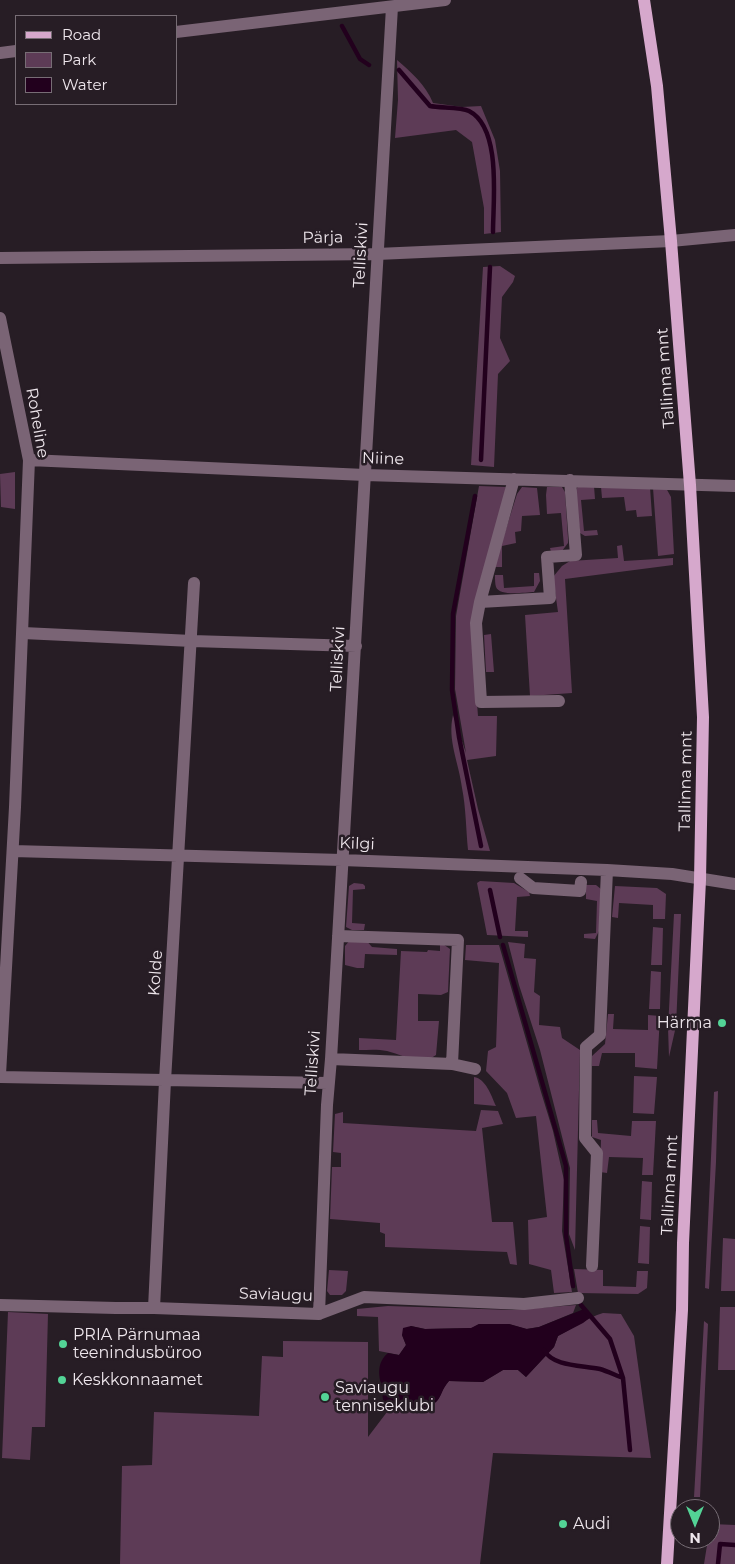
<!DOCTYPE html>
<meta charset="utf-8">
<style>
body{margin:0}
#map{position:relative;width:735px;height:1564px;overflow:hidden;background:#271d25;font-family:Montserrat,sans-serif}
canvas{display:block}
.legend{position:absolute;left:15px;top:15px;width:162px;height:90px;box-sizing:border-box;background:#271d25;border:1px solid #776d75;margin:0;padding:6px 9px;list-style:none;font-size:15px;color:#eee6ec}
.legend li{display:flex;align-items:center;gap:10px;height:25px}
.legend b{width:25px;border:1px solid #776d75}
.north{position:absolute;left:670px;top:1499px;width:50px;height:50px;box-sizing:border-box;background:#271d25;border:1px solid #776d75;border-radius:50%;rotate:180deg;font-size:14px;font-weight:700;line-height:20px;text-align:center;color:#eee6ec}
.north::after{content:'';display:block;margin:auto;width:18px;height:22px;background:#53d396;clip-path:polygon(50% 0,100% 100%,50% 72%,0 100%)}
</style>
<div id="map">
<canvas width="735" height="1564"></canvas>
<ul class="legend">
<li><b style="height:6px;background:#d6a8cc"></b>Road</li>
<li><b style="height:14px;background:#5d3b56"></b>Park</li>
<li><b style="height:14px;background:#22001d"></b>Water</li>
</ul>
<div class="north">N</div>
</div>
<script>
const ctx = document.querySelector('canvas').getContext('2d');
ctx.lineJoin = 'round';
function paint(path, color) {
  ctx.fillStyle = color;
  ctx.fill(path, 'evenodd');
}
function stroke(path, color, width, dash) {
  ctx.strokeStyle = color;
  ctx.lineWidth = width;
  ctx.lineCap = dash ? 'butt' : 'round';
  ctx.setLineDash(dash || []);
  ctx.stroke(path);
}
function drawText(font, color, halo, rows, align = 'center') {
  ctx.font = font + ' Montserrat,sans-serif';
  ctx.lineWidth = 5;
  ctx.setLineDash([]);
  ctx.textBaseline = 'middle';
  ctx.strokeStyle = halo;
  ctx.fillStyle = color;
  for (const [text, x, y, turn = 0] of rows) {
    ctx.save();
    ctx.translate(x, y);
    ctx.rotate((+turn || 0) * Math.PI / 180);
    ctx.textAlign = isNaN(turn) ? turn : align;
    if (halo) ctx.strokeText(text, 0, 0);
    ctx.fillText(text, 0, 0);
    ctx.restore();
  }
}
paint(new Path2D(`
 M397,60C411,72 426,85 433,103L462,107L481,106L495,140L500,171L501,232L484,234V208L472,142L456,130L395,138L398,100Z
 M500,266L515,276L513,282L502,297L500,338L510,361L498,374L494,467L471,465L483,267Z
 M15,472V509L1,507L0,474Z
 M479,486L506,487L473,651L478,716H497L496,756L467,760L478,809L490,851L468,850C466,830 466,808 462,788C459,763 447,740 453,715L466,753L455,689L456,616Z
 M578,486H594L595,499L581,500L584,531L597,530L598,535L585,536L580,533L575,493Z
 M522,487L537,488L540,515L522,516L521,531L515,532L516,543L502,546V567H494L517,494Z
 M547,487H562L565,492L568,538V543L562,551L551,552L550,548L564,546L561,513L547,514L546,495Z
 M601,487H650L652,516L637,517L636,510L626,511L624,497L602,498Z
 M653,488H666L671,497L674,554L658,556Z
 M622,545L624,561L673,558V565L565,579L572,693L530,696L525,615L558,612L553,577L562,566L570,561L618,558L617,546Z
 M534,573H539L540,581L534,592C526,592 500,597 496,587C495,584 495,579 495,575H503L504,588L534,586Z
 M491,634L494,672H486L484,635Z
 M480,881L514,883L529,892L530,896L517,897L515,931H528V937L487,935L477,883Z
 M354,883L363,884L365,886V889L353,890L352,923L365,924L364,930H352L346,927L349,886Z
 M586,885H596L601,889L599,931L595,939L584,938V934L596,933L597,901L586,899Z
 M615,886L657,888L666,894L665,919H653V905L619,903L618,918L612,917Z
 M674,914H681L676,1026L669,1057L668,1028Z
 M653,927L663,928L662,965H651Z
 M351,939H365L372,947L397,949V955L365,954L364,968H357L345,965V946Z
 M440,942L450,949L448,992L441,995L418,994V1021H439L436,1055C421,1066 403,1055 387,1051C378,1049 368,1050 359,1050V1038L396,1040L401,951L427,952L428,950L440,951Z
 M508,942L525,944L524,958L536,959L534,992L540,996L539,1025L560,1027L562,1038L580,1050L575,1250L569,1234L570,1168L540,1050L519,985Z
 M466,945H499L541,1092L553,1131L564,1180L562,1231L572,1292L554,1293L551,1270L529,1264L528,1220L547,1217L536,1116L516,1118L507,1093L486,1071L488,1051L496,1047L499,963L465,960Z
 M651,971L661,972L660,1009H649Z
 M608,1014H614L613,1029L648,1030V1015L660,1016L657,1069L635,1067V1053H602L599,1066H592V1056L605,1044Z
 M634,1076L657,1077L654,1114L633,1113Z
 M474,1077C486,1079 491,1095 496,1106L474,1104Z
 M718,1091L716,1162L709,1289L705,1288L714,1092Z
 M481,1110L498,1111L503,1124L482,1128L492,1222H513L517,1265L510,1264L507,1252L385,1247V1234L380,1232V1223L330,1219L332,1167H341V1153L333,1152L335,1114L343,1112V1123L476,1131Z
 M592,1120H597L598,1133L631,1136L632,1121H656L653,1175H642L643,1158L609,1157L607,1173L600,1172L601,1140L592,1137Z
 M642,1181L652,1182L651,1220L640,1219Z
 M640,1226L650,1227L649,1264L638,1263Z
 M723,1238L735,1239V1291H721Z
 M574,1269L603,1270V1286L636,1287L637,1271H648L647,1288L638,1294L578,1293Z
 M329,1270L348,1271L346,1291L342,1295H330L327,1291Z
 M576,1305L573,1313L539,1327L526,1329L509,1324H479L472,1328L425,1329L411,1326L402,1335L406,1345L399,1355L379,1351L378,1317L357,1316V1309L388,1306L512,1310Z
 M720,1307H735V1370H718Z
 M8,1312L48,1314L45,1427H32L30,1460L2,1458Z
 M603,1313L621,1314L634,1336L651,1458L493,1453L480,1564H120L122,1466L152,1465L154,1412L259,1416L262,1356L283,1357V1341L368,1342V1437L387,1412C399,1410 429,1410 437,1401C442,1395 441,1389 449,1381L483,1382L503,1370H518L526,1377L554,1347L558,1336C573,1328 587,1318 603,1313Z
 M704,1321L708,1324L700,1497H694Z
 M712,1524L735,1525V1564H704L708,1539H710Z`), '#5d3b56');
paint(new Path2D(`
 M584,1309L591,1317L583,1323L558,1336L554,1347L526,1377L518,1370H503L483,1382L449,1381C442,1389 442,1395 437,1401C429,1410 399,1410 387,1412C385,1408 383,1404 383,1400C382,1396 383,1391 382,1387C378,1375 377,1362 388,1353L399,1355L406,1345L402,1335L403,1328L411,1326L425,1329L471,1328L479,1324H509L527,1329L539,1327Z`), '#22001d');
stroke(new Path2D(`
 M342,26L360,59L369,65
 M399,70L430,106C440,108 461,107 469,111C502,128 493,201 493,232
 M481,460L490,267
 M475,496L453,614L452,690L459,737L481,846
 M490,890L500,937
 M503,945L566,1166V1235L573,1286
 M581,1305L610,1339L623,1378L630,1450
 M544,1350C553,1367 583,1365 600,1369C607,1371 615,1375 623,1378
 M718,1564L720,1544L735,1545`), '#22001d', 4.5);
stroke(new Path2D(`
 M176,32L445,0
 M0,53L16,51
 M0,258L377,254L671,241L735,235
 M0,318L29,460L15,807L0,1075
 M29,460L365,475L735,486
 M514,479L480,602L476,623L481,702L559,701
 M480,602L550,598L547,557L576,555L570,480
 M23,633L192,641L356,646
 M13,851L342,860L607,870L672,874L735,884
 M520,878L533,888L580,891L581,882
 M338,936L458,940L452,1064
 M331,1059L452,1064L475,1069
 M0,1077L328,1083
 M592,1266L597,1153L585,1138L586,1047L600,1035L607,870
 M0,1305L116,1308H154L319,1314L364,1297L524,1304L578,1298
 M154,1308L165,1081L194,583
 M319,1314L327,1105L331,1059L392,7`), '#7a6475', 12);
stroke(new Path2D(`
 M644,0L657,86L671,241L690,485L703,717L700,880L683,1243L682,1310L667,1564`), '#d6a8cc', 12);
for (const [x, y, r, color] of [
 [722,1023,5,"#53d396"],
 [63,1344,5,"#53d396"],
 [62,1380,5,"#53d396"],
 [325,1397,5,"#53d396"],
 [563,1524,5,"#53d396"]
]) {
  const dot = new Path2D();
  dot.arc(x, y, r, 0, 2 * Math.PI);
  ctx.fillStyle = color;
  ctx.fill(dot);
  stroke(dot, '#271d25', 2);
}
drawText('16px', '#eee6ec', '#271d25', [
 ["Pärja",323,238,-1],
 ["Telliskivi",361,255,-87],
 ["Tallinna mnt",666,378,-94],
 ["Roheline",37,423,80],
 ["Niine",383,459,2],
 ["Telliskivi",338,659,-87],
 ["Tallinna mnt",686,781,-89],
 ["Kilgi",357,844,2],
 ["Kolde",156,973,-86],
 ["Telliskivi",313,1063,-86],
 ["Tallinna mnt",670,1185,-87],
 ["Saviaugu",276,1295,2]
]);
drawText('16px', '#eee6ec', '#271d25', [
 ["Härma",712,1023,"right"],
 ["PRIA Pärnumaa",73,1335],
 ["teenindusbüroo",73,1353],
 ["Keskkonnaamet",72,1380],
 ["Saviaugu",335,1388],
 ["tenniseklubi",335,1406],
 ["Audi",573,1524]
], 'left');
</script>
